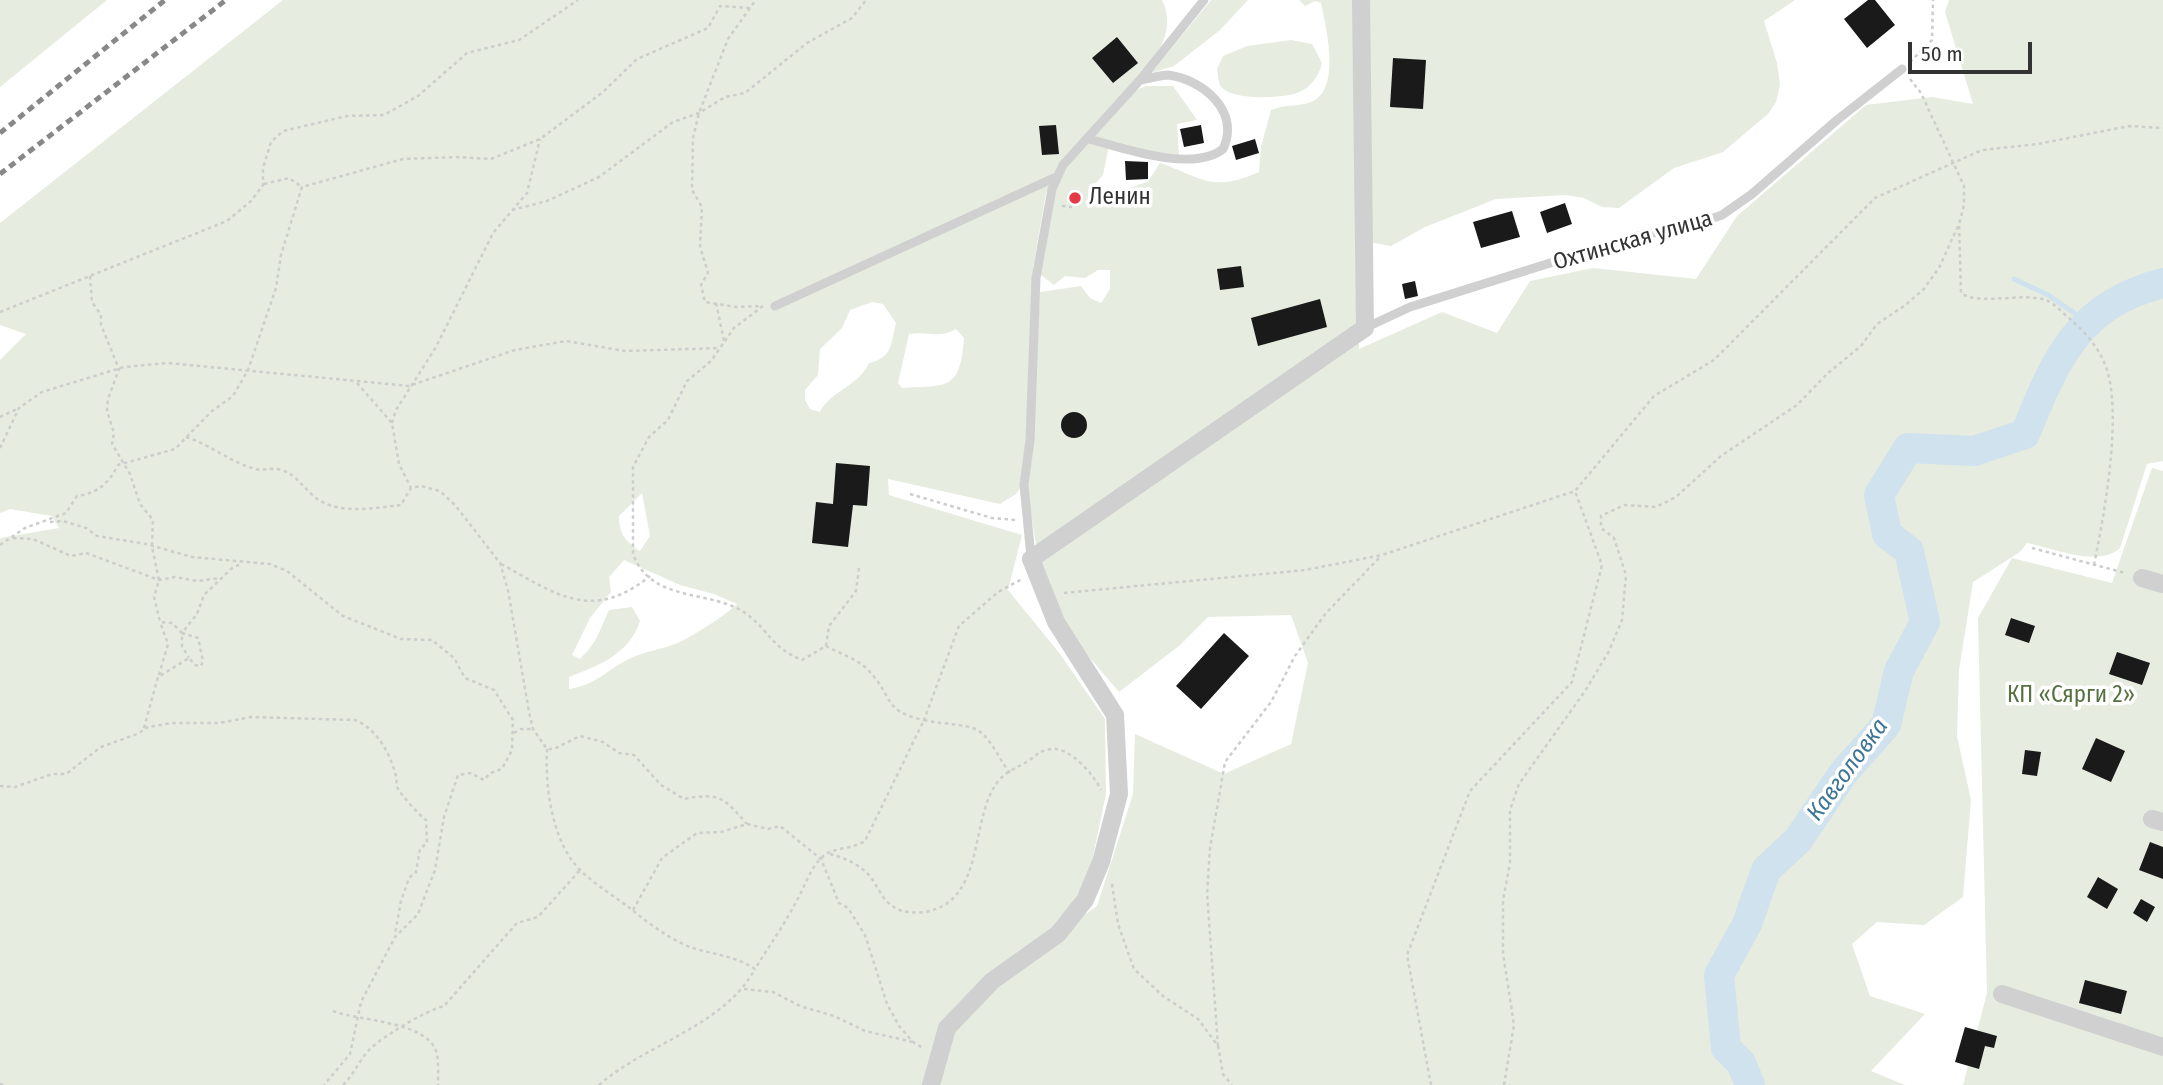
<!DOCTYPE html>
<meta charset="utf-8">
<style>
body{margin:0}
#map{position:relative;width:2163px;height:1085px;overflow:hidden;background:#fff;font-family:"Fira Sans Condensed",sans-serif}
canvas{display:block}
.scale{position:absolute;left:1908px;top:42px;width:124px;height:32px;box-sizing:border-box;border:4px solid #333;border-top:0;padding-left:9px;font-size:21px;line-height:24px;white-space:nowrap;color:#333;-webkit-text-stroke:5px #fff;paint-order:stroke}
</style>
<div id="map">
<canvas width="2163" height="1085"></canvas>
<div class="scale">50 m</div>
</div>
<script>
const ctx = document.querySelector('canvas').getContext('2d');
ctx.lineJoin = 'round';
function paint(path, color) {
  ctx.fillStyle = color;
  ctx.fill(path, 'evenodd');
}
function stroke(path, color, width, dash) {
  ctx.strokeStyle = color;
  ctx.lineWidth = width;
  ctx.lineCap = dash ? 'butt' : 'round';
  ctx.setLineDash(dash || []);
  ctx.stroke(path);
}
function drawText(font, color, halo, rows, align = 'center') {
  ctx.font = font + ' "Fira Sans Condensed",sans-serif';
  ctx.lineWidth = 7;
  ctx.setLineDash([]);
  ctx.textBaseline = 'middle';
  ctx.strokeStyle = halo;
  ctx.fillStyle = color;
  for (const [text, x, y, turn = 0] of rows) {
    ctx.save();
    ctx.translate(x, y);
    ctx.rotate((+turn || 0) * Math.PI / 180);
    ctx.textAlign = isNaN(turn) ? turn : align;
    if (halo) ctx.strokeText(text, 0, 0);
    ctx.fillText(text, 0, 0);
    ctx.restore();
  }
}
paint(new Path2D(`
 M0,0H107L0,87Z
 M283,0H1162C1180,35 1148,66 1127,93L1147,86H1173L1197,120L1177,124L1179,155L1149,152L1097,138L1094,133L1055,174L1046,193L1033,268L1028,440L1022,486L1016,494L1000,504L888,479L889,495L1022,535L1008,590L1060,654L1105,719L1106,794L1091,866L1059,933L1097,906L1133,794L1135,734L1224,774L1291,744L1308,663L1291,615L1208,617L1179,646L1119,692L1072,637L1034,560L1036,544L1026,485L1032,440L1040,292L1081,286L1090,298L1101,303L1110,289V270H1098L1085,278L1065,276L1054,285L1041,275L1056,189L1064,166L1089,140L1109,146L1103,175L1094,185V202C1113,197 1128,187 1148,182L1160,163C1203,178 1212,193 1259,172L1261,147L1271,110C1286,104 1294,107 1308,103C1343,94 1326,27 1321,3L1315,1L1305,6L1299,0H1355L1359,349L1442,312L1497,333L1530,281L1593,268L1696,279L1737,216L1866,105L1932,97L1973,104L1945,12L1949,0H2163V461L2147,464L2120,548C2098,568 2053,548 2027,543L2020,552L1973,582L1959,670L1957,736L1971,800L1963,897L1924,925L1877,922L1852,944L1870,996L1925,1014L1871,1071L1905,1085H0V538L59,528L52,516L10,509L0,513V360L26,334L0,325V223ZM872,302L883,304L896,323C891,344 892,358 869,363C858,387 831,390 820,412L810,409L805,400V390L818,375L820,349L842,328L850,310ZM956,329L964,338C960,392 947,385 902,388L898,383L909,334C927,331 939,339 956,329ZM642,493L650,536L640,551C625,541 619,534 619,516ZM624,560L680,585L714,594L737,604C726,615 693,636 678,643C663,649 646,651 631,658C607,669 597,685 569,689V677C600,665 629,654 640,621L632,607L609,610C598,633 599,640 580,659L572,655L590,618L611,592L609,577Z
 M1211,0H1248L1220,30L1174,66L1151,73Z
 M1366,0H1795L1764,21L1777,63L1780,85L1776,102L1769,113L1723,152L1674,168L1619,208L1602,207L1584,198L1566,195L1496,199L1425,227L1391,246L1374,243L1369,238Z
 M1291,40L1312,44L1322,63C1319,77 1309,90 1294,94C1278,98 1229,101 1220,85C1218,81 1218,73 1217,69L1223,56L1247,46Z
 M2152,468L2163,471V1085H1963L1987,993L1978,618L2012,558L2112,583Z`), '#e6ecdf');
stroke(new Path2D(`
 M2014,279L2048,295L2086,321`), '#cfe2ee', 5);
stroke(new Path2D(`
 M1750,1085L1741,1063L1726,1048L1719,975L1747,924L1766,870L1798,840L1844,772L1886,725L1899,671L1925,622L1909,551L1887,534L1879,495L1908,448L1974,451L2025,434C2056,359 2077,305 2163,283`), '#cfe2ee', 30);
paint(new Path2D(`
 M1868,0H1875L1895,25L1867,48L1844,19Z
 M1117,37L1138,63L1113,83L1092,58Z
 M1393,58L1426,60L1423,109L1390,107Z
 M1056,125L1059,154L1042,155L1039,126Z
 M1201,125L1204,143L1184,147L1180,129Z
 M1255,139L1259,153L1236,160L1232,146Z
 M1125,161L1148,162V179L1126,180Z
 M1565,203L1572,224L1547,233L1540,212Z
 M1512,211L1520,237L1481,248L1473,222Z
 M1241,266L1244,287L1220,290L1217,269Z
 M1415,281L1418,296L1405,299L1402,284Z
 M1320,299L1327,327L1258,346L1251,318Z
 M1061 425a13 13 0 1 1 26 0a13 13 0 1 1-26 0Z
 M836,463L870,466L867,506L853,505L848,547L812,543L816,502L833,504Z
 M2011,618L2035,626L2029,643L2005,635Z
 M1224,633L1249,656L1201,709L1176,686Z
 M2117,652L2150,663L2142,685L2109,674Z
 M2096,738L2125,751L2111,782L2082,769Z
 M2025,750L2041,752L2037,776L2022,774Z
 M2150,842L2163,847V879L2139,870Z
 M2098,877L2118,889L2107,909L2087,897Z
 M2141,899L2155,907L2147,922L2133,913Z
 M2085,980L2127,991L2121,1014L2079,1003Z
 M1965,1027L1997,1036L1994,1048L1985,1046L1979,1069L1955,1062Z`), '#1a1a1a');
stroke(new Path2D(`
 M750,8L728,39L699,113L693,138L692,190L702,207L700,246L708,273L701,285L705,302L736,307L762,306
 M1910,62L1932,40L1933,0
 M1910,79L1921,93L1964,186V205L1959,224L1961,293C1980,306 2021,292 2046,300C2054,303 2064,314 2071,320C2086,333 2099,348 2106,367C2123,414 2104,515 2094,565
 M264,184L289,178L302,187
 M1062,206L1072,207
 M512,210L547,201L599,177L673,122L699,113L725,97L745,93L807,43L852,18L866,0
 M90,276L92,302L101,315V325L119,369L108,399L107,411L114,433L112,444L130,474L140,504L153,520L152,547L159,580L154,597L160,622L172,623L182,633V646L189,658
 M716,303L724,341
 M763,306L734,328L711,361L687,381L668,420L649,437L633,467V554C652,605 713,588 748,615C771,633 771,647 802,660L826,646L829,626L856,591L859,568
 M0,312L227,221L251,201L263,185V168L271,142L283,131L347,116L384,115L418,96L467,53L519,40L578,0
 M357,383L392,423L399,464L411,488
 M0,417L19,408
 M392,423L396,410L436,347L493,233L527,193L540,139
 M186,437C211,445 230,462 255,469C264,471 274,467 282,470C297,475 304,489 316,498C338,515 375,508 401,505L411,488L421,486L440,491L455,505L500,563L508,590L529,712L533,729L547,749H554L580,736L603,742L619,753L634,755L661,785L684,799C720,792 724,798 747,824
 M0,448L19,408L42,392L124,367L168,363L409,386L515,350L566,341L625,351L720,348
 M910,494L992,518L1016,520
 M50,522L63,521L86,528L97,536L146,544L192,557L270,564L287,571L343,616L401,639L432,640L454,658L465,678L494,690L513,720L512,750L502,769L490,773L484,780L471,773L458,775L444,817L435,870L418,914L395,937L361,1002L350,1054L324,1085
 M13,538L33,539L71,556L86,553L159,580L175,577L197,581L220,578
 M0,545L25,528L66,513L77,496C98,493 108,484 118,465L175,449L212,411L233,396L248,370L276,288L281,255L302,187L403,159L456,157L491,159L540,139L603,92L637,59L708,28L720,6L750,8L756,0
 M2032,548L2125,573
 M501,564C556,594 592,623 650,576
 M1064,593L1305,570L1382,555L1575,491L1654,396L1714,360L1875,198L1982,150L2038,144L2129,126L2163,128
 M826,646C839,653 860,660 869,671C894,697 882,711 924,720L959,626L998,592L1022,579
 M159,675L168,644L160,622
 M144,728L158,677L189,658L195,665L201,666L203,661L198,638L182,633L197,614L204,595L232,568L241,564
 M514,733L521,729H533
 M547,749C545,784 551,832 573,862C586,879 610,893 627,906C646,921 667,938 690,947C713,955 734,955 755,969C769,946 785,924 797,900C806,885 810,866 826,854C834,848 853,849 865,841L924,720C939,724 969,724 979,731C992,740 1000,761 1010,773
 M0,786L15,787L52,774H66L101,747L140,733L144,728L171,723H220L251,717L355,720C377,729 390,753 396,776C397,779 396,783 397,787C402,796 418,814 426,820L427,843L420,849L416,872L409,878L401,901L395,934
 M830,854C844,858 857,863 868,874C877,883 881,900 894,907C902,913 915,913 925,912C988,901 968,815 1000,779C1011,767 1028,765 1039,752C1044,751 1051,748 1056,749C1073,751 1094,775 1101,790
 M1112,884L1118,924L1134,969L1163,996L1198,1019L1218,1046L1223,1074L1232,1085
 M633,910L662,858L697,833L721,832L747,824L768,829L780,826L821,859L839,903L848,908L865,935L887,1004L899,1026L913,1042L923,1048
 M744,989L773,992L800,1006L834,1016L865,1031L913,1042
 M333,1011C358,1021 426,1021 436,1051C439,1061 438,1075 438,1085
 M1218,1046L1207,893L1210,848L1225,762L1271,702L1295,656L1326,613L1381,556
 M0,1084L5,1085
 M343,1085C354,1074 359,1061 369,1050C383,1036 425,1011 444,1006L517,923L538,917L581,869
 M599,1085C647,1043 723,1027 755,969
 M1431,1085L1407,955L1470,791L1572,682L1602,565L1575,491
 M1504,1085L1514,1025L1503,953V900L1510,863V810L1519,784L1585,691L1609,651L1622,620L1626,575L1614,538L1601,528V516L1624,505L1656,507L1676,497L1721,456L1797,405L1828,373L1861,346L1877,324L1904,306L1923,290L1939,268L1959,224`), '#cdcdcd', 2.5, [3.5, 3.5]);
stroke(new Path2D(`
 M1089,139C1123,148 1193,173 1223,149C1241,111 1202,79 1168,75C1159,75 1149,79 1140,80
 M775,306L1056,177
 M1365,328L1410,307L1633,237L1696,224L1722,215L1752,194L1837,120L1902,69
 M1031,557L1024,485L1030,440L1036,278L1052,189L1063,165L1140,80L1204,0`), '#d0d0d0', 9);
stroke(new Path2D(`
 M2142,578L2163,584
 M2152,819L2163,822
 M2002,994L2163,1047
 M931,1085L947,1028L992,981L1058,934L1085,900L1101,862L1119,794L1115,715L1056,622L1031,559L1365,328L1361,0`), '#d0d0d0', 18);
stroke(new Path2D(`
 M0,133L165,0
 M0,174L226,0`), '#888', 5, [7, 5]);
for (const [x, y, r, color] of [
 [1075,198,7,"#e63946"]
]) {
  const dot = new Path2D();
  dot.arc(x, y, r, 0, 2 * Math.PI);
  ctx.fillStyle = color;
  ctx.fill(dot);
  stroke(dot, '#fff', 2.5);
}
drawText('23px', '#333', '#fff', [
 ["Ленин",1089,198]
], 'left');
drawText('23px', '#333', '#fff', [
 ["Охтинская улица",1633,241,-16]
]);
drawText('23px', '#56703f', '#fff', [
 ["КП «Сярги 2»",2071,696]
]);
drawText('italic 24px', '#3f7597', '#fff', [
 ["Кавголовка",1848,770,-54]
]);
</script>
